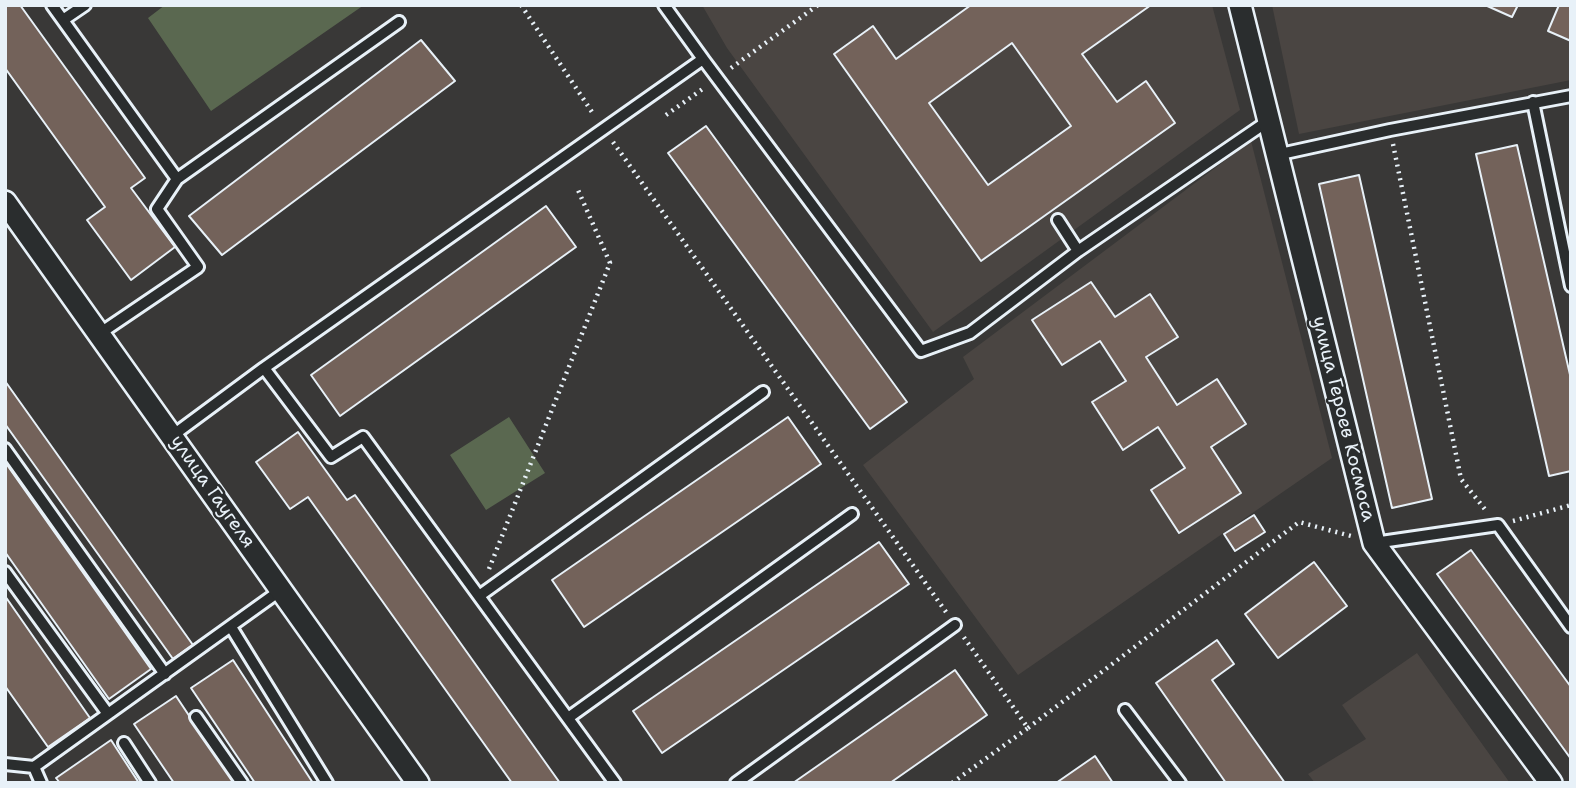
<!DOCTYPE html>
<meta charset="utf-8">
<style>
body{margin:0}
#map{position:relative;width:1576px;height:788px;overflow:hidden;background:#393837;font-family:"Shantell Sans",sans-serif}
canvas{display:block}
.frame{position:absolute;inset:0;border:7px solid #e8f1f8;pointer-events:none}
</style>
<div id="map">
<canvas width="1576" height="788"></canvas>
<div class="frame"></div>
</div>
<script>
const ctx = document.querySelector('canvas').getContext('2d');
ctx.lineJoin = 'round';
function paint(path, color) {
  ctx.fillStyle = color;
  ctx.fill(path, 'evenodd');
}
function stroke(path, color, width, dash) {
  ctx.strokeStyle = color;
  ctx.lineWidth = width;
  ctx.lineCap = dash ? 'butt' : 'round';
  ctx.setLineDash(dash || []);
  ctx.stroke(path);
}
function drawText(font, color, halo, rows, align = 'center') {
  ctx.font = font + ' "Shantell Sans",sans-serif';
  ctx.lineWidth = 5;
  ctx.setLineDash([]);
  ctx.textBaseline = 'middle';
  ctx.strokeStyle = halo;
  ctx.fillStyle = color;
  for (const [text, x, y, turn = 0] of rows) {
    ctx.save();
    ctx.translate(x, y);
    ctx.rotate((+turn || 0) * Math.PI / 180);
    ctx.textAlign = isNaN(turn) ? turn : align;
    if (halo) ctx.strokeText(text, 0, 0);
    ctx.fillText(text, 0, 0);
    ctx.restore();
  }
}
paint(new Path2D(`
 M702,5H1212L1240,110L933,332L727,48Z
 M1272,5H1571V80L1299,134Z
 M1251,141L1332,458L1018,675L863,465L974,379L963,357Z
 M1417,653L1510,783H1315L1308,774L1366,739L1342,705Z`), '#4a4542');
paint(new Path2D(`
 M165,5H364L211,111L148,18Z
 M509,417L545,473L486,510L450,455Z`), '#5a6850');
const building = new Path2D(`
 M5,5H20L145,178L131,188L175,247L131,280L87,220L105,207L5,68Z
 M971,5H1151L1082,54L1117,102L1146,81L1175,123L981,261L834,54L873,26L896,59ZM1012,43L1071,126L988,185L929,103Z
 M1485,5H1518L1512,17Z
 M1559,5H1571V41L1548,31Z
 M421,40L455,81L222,255L189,216Z
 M706,126L907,402L870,429L668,153Z
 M1517,145L1571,379V471L1549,476L1476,154Z
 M1359,175L1432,499L1392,508L1319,184Z
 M546,206L576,247L340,416L311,375Z
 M1091,282L1115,317L1150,294L1178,337L1146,357L1177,405L1217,379L1246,424L1211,447L1241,493L1179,533L1151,490L1185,468L1158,427L1123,450L1092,402L1126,381L1100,341L1062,365L1032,320Z
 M5,381L193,645L173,659L5,424Z
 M788,417L821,464L584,627L552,580Z
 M298,432L347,500L355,495L560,783H512L308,497L290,509L256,462Z
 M5,462L151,669L109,699L5,552Z
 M1254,515L1265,532L1235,551L1224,534Z
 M879,542L909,584L662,753L633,711Z
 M1471,550L1571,687V759L1437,574Z
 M1314,562L1347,606L1278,658L1245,614Z
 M5,596L90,718L48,747L5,686Z
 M1217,640L1234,664L1212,680L1285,783H1226L1156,683Z
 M233,660L313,783H255L191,688Z
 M955,670L987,715L890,783H793Z
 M176,696L234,783H174L134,724Z
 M111,740L139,783H60L56,778Z
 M1095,756L1113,783H1056Z`);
paint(building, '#73625a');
stroke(building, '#e8f1f8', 2);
const service = new Path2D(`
 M52,5L177,179L157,209L198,267L99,334
 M664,5L703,59
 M63,20L85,5
 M1533,102L1571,286
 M1276,155L1390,130L1571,96
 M177,179L399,22
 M1058,220L1078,251
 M264,368L703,59L921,351L970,333L1078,251L1268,121
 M172,436L264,368L331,457L363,437L615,783
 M5,449L165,674
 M1374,543L1498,525L1571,627
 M5,572L108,714
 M479,596L763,392
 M231,627L327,783
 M1125,710L1180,783
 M196,717L242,783
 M568,718L852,514
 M124,743L150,783
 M5,764L34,767L281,590
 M34,767L41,783
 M736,783L955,625`);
const minor = new Path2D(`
 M1240,5L1374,543L1551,783
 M5,202L418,783`);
stroke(service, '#e8f1f8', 16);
stroke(minor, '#e8f1f8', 26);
stroke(new Path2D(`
 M521,5L594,115
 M731,68L818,5
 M666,115L704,88
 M613,142L946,612
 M1393,144L1461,479L1487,512
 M1513,521L1571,505
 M489,569L610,263L578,190
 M1028,728L1299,522L1351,536
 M952,783L1028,728L963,636`), '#e8f1f8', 4.5, [2, 5]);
stroke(service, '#2a2d2e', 10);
stroke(minor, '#2a2d2e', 21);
drawText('19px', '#e8f1f8', '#2a2d2e', [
 ["улица Героев Космоса",1343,419,76],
 ["улица Гаугеля",212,492,55]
]);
</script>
